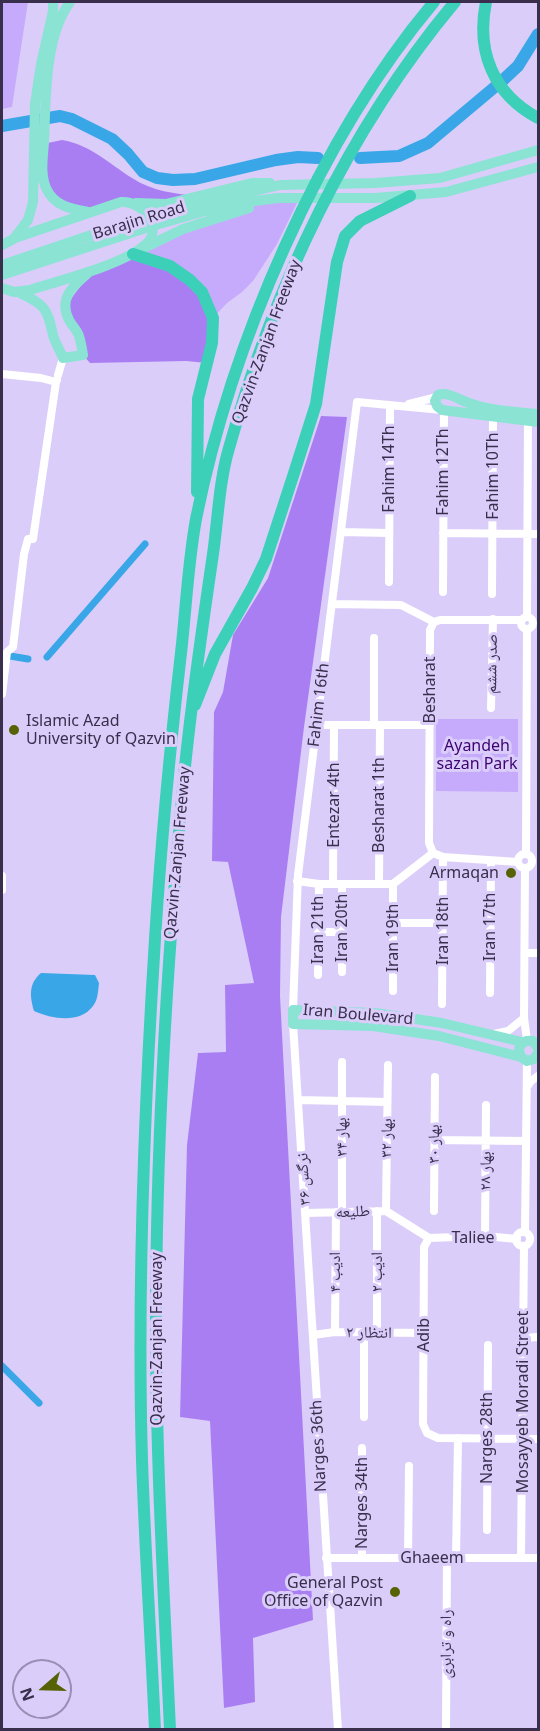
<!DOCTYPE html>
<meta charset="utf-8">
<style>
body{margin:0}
#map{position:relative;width:540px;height:1731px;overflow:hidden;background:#dbcdfa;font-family:"Noto Sans",sans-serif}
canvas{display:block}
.frame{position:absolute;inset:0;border:3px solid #392f4c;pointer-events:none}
.north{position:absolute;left:12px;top:1659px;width:60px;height:60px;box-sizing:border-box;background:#dbcdfa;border:2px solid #9a8eb4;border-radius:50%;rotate:250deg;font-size:16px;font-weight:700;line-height:24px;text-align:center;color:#392f4c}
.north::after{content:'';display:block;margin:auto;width:21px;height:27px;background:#556306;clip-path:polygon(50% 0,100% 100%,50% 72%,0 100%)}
</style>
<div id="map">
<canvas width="540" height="1731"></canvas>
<div class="frame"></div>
<div class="north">N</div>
</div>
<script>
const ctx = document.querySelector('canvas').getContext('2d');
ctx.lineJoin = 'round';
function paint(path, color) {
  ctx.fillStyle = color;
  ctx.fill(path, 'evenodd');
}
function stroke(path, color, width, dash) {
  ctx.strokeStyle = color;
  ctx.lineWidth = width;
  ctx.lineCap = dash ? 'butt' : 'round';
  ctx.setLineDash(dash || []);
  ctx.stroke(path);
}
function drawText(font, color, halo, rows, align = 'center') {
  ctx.font = font + ' "Noto Sans","Noto Naskh Arabic",sans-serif';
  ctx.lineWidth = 6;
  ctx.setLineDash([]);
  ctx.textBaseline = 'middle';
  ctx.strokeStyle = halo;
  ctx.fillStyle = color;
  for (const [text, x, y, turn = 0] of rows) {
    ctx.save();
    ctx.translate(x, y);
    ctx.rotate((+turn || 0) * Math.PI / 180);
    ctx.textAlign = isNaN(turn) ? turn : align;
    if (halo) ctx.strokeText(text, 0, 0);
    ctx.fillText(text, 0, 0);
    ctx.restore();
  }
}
paint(new Path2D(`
 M2,2H28L12,107L2,109Z
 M300,197L277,244L253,281L242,292L227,303L213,318L133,254L173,233L278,198Z
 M436,719H518V792L436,791Z`), '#c6abfc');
paint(new Path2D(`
 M62,140C91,145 108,163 132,178C152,191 175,194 199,196L133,202L90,213L49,194L43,144Z
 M133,254L170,266L208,304L207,363L186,361L90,363L83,355L65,307L93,269Z
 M321,416L347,417L304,727L281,917L280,996L313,1620L253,1638L255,1702L224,1708L210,1421L180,1417L187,1145L198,1053L226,1052L225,985L254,983L228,862L212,861L214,712L223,692L233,635L268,578Z`), '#aa7ef3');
paint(new Path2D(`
 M41,973L95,975L99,983C98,991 98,1000 93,1006C80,1024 52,1019 34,1011C30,997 28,984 41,973Z`), '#39a7e7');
stroke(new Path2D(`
 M10,656L28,659
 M47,657L145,544
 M2,1366L39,1403`), '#39a7e7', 7);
stroke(new Path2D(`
 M503,80L518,66L538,34
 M2,126L60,116L72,119L112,139L128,154L143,172L157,178L173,180L195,179L276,160L298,157L318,158
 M360,158L399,156L428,143L496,86`), '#39a7e7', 12);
stroke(new Path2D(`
 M2,374L41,378L56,382L57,380
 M58,375L63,358
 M409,404L437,397
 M341,532L389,533
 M443,533L538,534
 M389,582L390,405
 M443,592L444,410
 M492,594L493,418
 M332,604L401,605L434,622L440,620H522
 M521 623a6 6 0 1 1 12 0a6 6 0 1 1-12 0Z
 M527,617L528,416
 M434,622L430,630L429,843L433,853L443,857L518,862
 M2,694L7,652L13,647L24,554L28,539H33L56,382
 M491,708L493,619
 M317,725H430
 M374,725V638
 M526,854L527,629
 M518 861a7 7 0 1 1 14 0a7 7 0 1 1-14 0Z
 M525,868L524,1018L527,1040
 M2,876V890
 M297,881L319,884H393L433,853
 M333,884L334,725
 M379,884L380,725
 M393,923H443
 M318,932H342
 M525,953H538
 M342,972V884
 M318,975L319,884
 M393,991V884
 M490,993L491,861
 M442,1004L443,857
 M293,1010L298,875L357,402L442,410
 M293,1024L338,1730
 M494,1034L508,1031L524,1018
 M527,1087L531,1081L538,1076
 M299,1100L387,1102
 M434,1140L526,1141
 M386,1211L388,1065
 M434,1211L435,1077
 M342,1212V1062
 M306,1213L386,1211L429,1238L485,1236L517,1239
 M525,1232L527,1061
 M516 1239a7 7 0 1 1 14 0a7 7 0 1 1-14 0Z
 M485,1236L486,1105
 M429,1238L424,1247L423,1424L427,1433L438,1438L538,1439
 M335,1332L336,1212
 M377,1333V1211
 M313,1335L335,1332L424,1333
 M523,1338L538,1337
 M364,1417V1333
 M487,1530L488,1345
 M326,1558H538
 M362,1558V1448
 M408,1558L409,1466
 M456,1558L458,1438
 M521,1558L524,1246
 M446,1730L447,1558`), '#fff', 8);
stroke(new Path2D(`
 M70,2C44,38 46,99 44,142C43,157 40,174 46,188C54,206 71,209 88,212
 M136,203L166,204L252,183H270
 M15,237L28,220L33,202L35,104L41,64L53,11V2
 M2,245L15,238L121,202C142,200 165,228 145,245C122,265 61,280 30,290L14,292L2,288
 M146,247L183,229L249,208
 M2,265L151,215L280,185L375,183L440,178L538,150
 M2,275L152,226L205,211L247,202L278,198H375L446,192L538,167
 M18,292C45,305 47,307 53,335C55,343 60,350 63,358L83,355C82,349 81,342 79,336C77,330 72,326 69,320C58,298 73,286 88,273
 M538,414C516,412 491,411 469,403C459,400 448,391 438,395L435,401L437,406L442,410L538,422
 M538,1048L533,1041C522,1039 516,1047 521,1057L527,1061L534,1059L538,1053
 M521,1057L439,1036L373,1026L293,1024V1010L375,1013L442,1023L522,1042`), '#8be3d4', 10);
stroke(new Path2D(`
 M486,2C476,51 493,94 538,118
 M133,254L170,266L190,280L202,292L213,318L212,343L198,399L197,492
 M195,705L215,654L252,588L266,559L295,470L316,404L337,262L345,236L360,221L410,196
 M155,1730C151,1640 145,1550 142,1460C137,1287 144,1113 155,939C161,844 170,748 181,653C186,609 188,563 196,519C231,344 319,139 434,2
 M170,1730C164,1595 156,1460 156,1325C156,1142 167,959 184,777C191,703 202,629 213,554C218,519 219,482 229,448C274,287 348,130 455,2`), '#3dd0b8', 12);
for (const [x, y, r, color] of [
 [14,730,6,"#556306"],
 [511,873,6,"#556306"],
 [395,1592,6,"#556306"]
]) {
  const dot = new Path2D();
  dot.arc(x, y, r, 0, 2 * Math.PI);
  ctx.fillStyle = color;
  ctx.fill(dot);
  stroke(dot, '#dbcdfa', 2);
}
drawText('16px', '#392f4c', '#dbcdfa', [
 ["Barajin Road",139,221,-17],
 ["Qazvin-Zanjan Freeway",267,342,-70],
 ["Fahim 14Th",389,469,-90],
 ["Fahim 12Th",443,472,-90],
 ["Fahim 10Th",493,476,-90],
 ["صدر ششم",492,664,-89],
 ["Besharat",430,690,-90],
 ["Fahim 16th",319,705,-83],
 ["Entezar 4th",334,805,-90],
 ["Besharat 1th",379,805,-90],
 ["Qazvin-Zanjan Freeway",178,853,-85],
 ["Iran 17th",490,927,-90],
 ["Iran 20th",342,928,-90],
 ["Iran 21th",318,930,-90],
 ["Iran 18th",443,931,-90],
 ["Iran 19th",393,938,-90],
 ["Iran Boulevard",358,1015,5],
 ["بهار ۳۴",342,1137,-91],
 ["بهار ۳۲",387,1138,-89],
 ["بهار ۳۰",434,1144,-90],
 ["بهار ۲۸",486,1171,-89],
 ["نرگس ۳۶",304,1179,-93],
 ["طلیعه",353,1212,-2],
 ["Taliee",473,1238],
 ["ادیب ۴",335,1272,-90],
 ["ادیب ۲",377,1272,-90],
 ["انتظار ۲",369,1333,1],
 ["Adib",424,1335,-90],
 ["Qazvin-Zanjan Freeway",157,1339,-90],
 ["Mosayyeb Moradi Street",523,1402,-90],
 ["Narges 28th",487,1438,-90],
 ["Narges 36th",319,1446,-93],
 ["Narges 34th",362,1503,-90],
 ["Ghaeem",432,1558],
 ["راه و ترابری",446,1644,-90]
]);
drawText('16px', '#392f4c', '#dbcdfa', [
 ["Islamic Azad",26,721,"left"],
 ["University of Qazvin",26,739,"left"],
 ["Armaqan",499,873],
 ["General Post",383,1583],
 ["Office of Qazvin",383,1601]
], 'right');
drawText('16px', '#3d0371', '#dbcdfa', [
 ["Ayandeh",477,746],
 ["sazan Park",477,764]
]);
</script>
